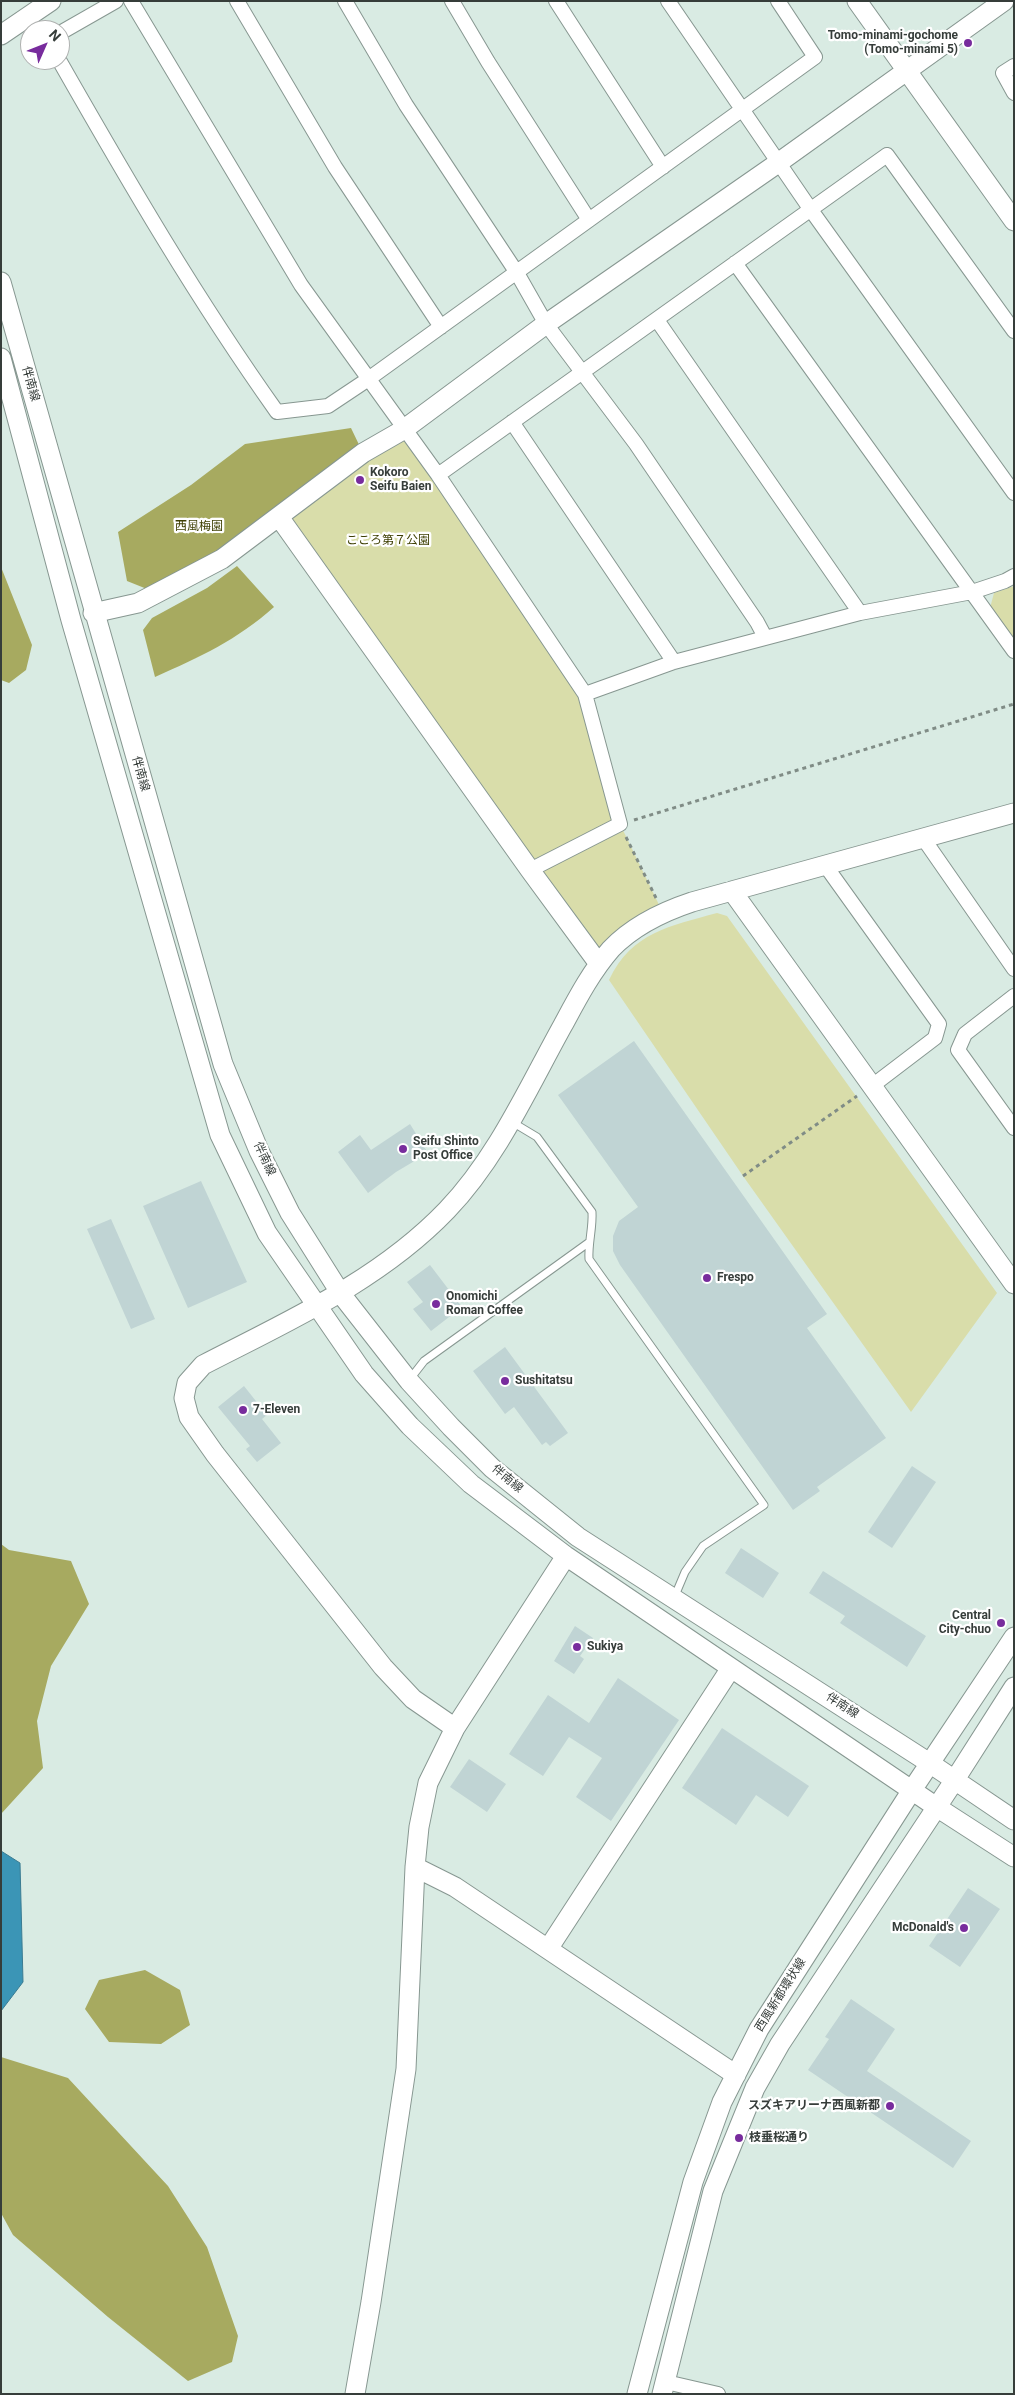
<!DOCTYPE html>
<meta charset="utf-8">
<style>
body{margin:0}
#map{position:relative;width:1015px;height:2395px;overflow:hidden;background:#d9ebe3;font-family:Roboto,sans-serif}
canvas{display:block}
.frame{position:absolute;inset:0;border:2px solid #363d3a;pointer-events:none}
.north{position:absolute;left:20px;top:20px;width:50px;height:50px;box-sizing:border-box;background:#fff;border:1px solid #afb1b0;border-radius:50%;rotate:46deg;font-size:14px;font-weight:700;line-height:20px;text-align:center;color:#363d3a}
.north::after{content:'';display:block;margin:auto;width:18px;height:22px;background:#782c9d;clip-path:polygon(50% 0,100% 100%,50% 72%,0 100%)}
</style>
<div id="map">
<canvas width="1015" height="2395"></canvas>
<div class="frame"></div>
<div class="north">N</div>
</div>
<script>
const ctx = document.querySelector('canvas').getContext('2d');
ctx.lineJoin = 'round';
function paint(path, color) {
  ctx.fillStyle = color;
  ctx.fill(path, 'evenodd');
}
function stroke(path, color, width, dash) {
  ctx.strokeStyle = color;
  ctx.lineWidth = width;
  ctx.lineCap = dash ? 'butt' : 'round';
  ctx.setLineDash(dash || []);
  ctx.stroke(path);
}
function drawText(font, color, halo, rows, align = 'center') {
  ctx.font = font + ' Roboto,"Noto Sans JP",sans-serif';
  ctx.lineWidth = 4.5;
  ctx.setLineDash([]);
  ctx.textBaseline = 'middle';
  ctx.strokeStyle = halo;
  ctx.fillStyle = color;
  for (const [text, x, y, turn = 0] of rows) {
    ctx.save();
    ctx.translate(x, y);
    ctx.rotate((+turn || 0) * Math.PI / 180);
    ctx.textAlign = isNaN(turn) ? turn : align;
    if (halo) ctx.strokeText(text, 0, 0);
    ctx.fillText(text, 0, 0);
    ctx.restore();
  }
}
paint(new Path2D(`
 M403,430L585,694L620,824L663,913L599,964L279,517Z
 M1014,586V641L990,608L994,593Z
 M717,913L727,916L997,1293L911,1412L743,1176L609,980C632,932 670,926 717,913Z`), '#d9ddaa');
paint(new Path2D(`
 M351,428L363,453L157,593L127,581L118,532L191,485L245,444Z
 M237,566L274,607C237,640 200,657 155,677L143,630L152,618L207,588Z
 M1,567L32,645L26,670L9,683L1,680Z
 M1,1544L9,1550L71,1561L89,1604L51,1666L37,1721L43,1768L1,1814Z
 M145,1970L180,1990L190,2025L161,2044L109,2042L85,2009L99,1980Z
 M1,2057L68,2078L168,2186L207,2247L238,2336L232,2362L188,2381L108,2317L13,2235L1,2213Z`), '#a7aa60');
const water = new Path2D(`
 M1,1851L20,1863L23,1982L1,2011Z`);
paint(water, '#3b95b6');
stroke(water, '#3a7b91', 1);
paint(new Path2D(`
 M634,1041L827,1314L807,1328L886,1438L817,1487L820,1491L793,1510L620,1265L613,1251V1236L619,1221L638,1207L558,1095Z
 M410,1124L428,1153L396,1172L368,1193L338,1152L360,1135L371,1150Z
 M201,1181L247,1282L188,1308L143,1206Z
 M111,1219L155,1319L131,1329L87,1229Z
 M430,1265L462,1307L431,1331L413,1309L423,1302L407,1282Z
 M505,1347L568,1433L550,1446L546,1442L542,1445L514,1407L505,1414L473,1371Z
 M244,1386L267,1415L262,1419L281,1443L257,1462L246,1449L250,1446L218,1407Z
 M912,1466L936,1482L892,1548L868,1532Z
 M741,1548L779,1573L763,1598L725,1573Z
 M823,1571L926,1636L907,1667L840,1623L845,1616L809,1593Z
 M575,1626L593,1638L580,1656L584,1659L574,1674L554,1661Z
 M618,1678L679,1720L611,1821L576,1797L602,1758L569,1737L543,1776L509,1754L548,1695L589,1723Z
 M722,1728L809,1786L788,1817L756,1795L736,1825L682,1788Z
 M469,1759L506,1784L487,1812L450,1787Z
 M968,1888L1000,1909L960,1967L929,1946Z
 M851,1999L895,2029L867,2071L971,2141L953,2168L808,2070L829,2039L825,2037Z`), '#c0d4d4');
const lane = new Path2D(`
 M512,1122L537,1137L592,1212C593,1228 588,1243 589,1259L764,1505L703,1546L685,1572L674,1598
 M410,1379L424,1361L588,1243`);
const street = new Path2D(`
 M131,1L301,285L438,475L585,694L620,824L530,870
 M237,1L335,167L441,327
 M345,1L406,105L517,273L546,324L636,444L757,622L765,637
 M452,1L488,62L589,220
 M556,1L663,167
 M668,1L811,210L1014,493
 M60,33L116,1
 M59,60C128,181 196,298 277,412L328,406L367,380L815,57L778,1
 M1014,66L1003,73L1014,93
 M735,263L1014,651
 M657,320L860,613
 M512,422L674,662
 M438,475L887,155L1014,331
 M585,694L674,662L860,613L972,592L1005,581L1014,576
 M923,838L1014,969
 M825,865L939,1024L935,1038L872,1086
 M1014,996L965,1034L958,1050L1014,1128
 M666,2382L718,2394`);
const secondary = new Path2D(`
 M857,1L1014,221
 M1,35L51,1
 M1,282L223,1064L259,1151L290,1213L341,1294L409,1381L451,1427L492,1468L578,1537L931,1764L1014,1820
 M1,358L71,620L220,1135L267,1233L364,1374L410,1426L471,1484L566,1556L935,1806L1014,1857
 M279,517L530,870L599,964
 M93,613L138,603L222,559L363,453L403,430L546,324L778,163L1004,1
 M732,891L1014,1284
 M455,1728L413,1699L383,1667L215,1454L189,1417L184,1398L187,1383L203,1365C288,1321 379,1281 447,1210C497,1158 528,1088 563,1025C577,999 591,972 611,949C633,926 662,912 692,902L1014,813
 M415,1867L455,1887L736,2075
 M548,1949L731,1668
 M355,2394L371,2302L406,2069L415,1867L419,1827L428,1783L455,1728L566,1556
 M637,2394L693,2182L722,2102L759,2029L912,1790L1014,1637
 M662,2394L713,2191L755,2088L780,2044L954,1781L1014,1687`);
stroke(lane, '#879791', 9);
stroke(street, '#879791', 16);
stroke(secondary, '#879791', 21);
stroke(new Path2D(`
 M634,820L1014,704
 M626,837L656,898
 M743,1176L857,1096`), '#808c86', 3, [4, 4]);
stroke(lane, '#fff', 7);
stroke(street, '#fff', 14);
stroke(secondary, '#fff', 19);
for (const [x, y, r, color] of [
 [968,43,5,"#782c9d"],
 [360,480,5,"#782c9d"],
 [403,1149,5,"#782c9d"],
 [707,1278,5,"#782c9d"],
 [436,1304,5,"#782c9d"],
 [505,1381,5,"#782c9d"],
 [243,1410,5,"#782c9d"],
 [1001,1623,5,"#782c9d"],
 [577,1647,5,"#782c9d"],
 [964,1928,5,"#782c9d"],
 [890,2106,5,"#782c9d"],
 [739,2138,5,"#782c9d"]
]) {
  const dot = new Path2D();
  dot.arc(x, y, r, 0, 2 * Math.PI);
  ctx.fillStyle = color;
  ctx.fill(dot);
  stroke(dot, '#fff', 2);
}
drawText('bold 12px', '#363d3a', '#fff', [
 ["Tomo-minami-gochome",958,36,"right"],
 ["(Tomo-minami 5)",958,50,"right"],
 ["Kokoro",370,473],
 ["Seifu Baien",370,487],
 ["Seifu Shinto",413,1142],
 ["Post Office",413,1156],
 ["Frespo",717,1278],
 ["Onomichi",446,1297],
 ["Roman Coffee",446,1311],
 ["Sushitatsu",515,1381],
 ["7-Eleven",253,1410],
 ["Central",991,1616,"right"],
 ["City-chuo",991,1630,"right"],
 ["Sukiya",587,1647],
 ["McDonald's",954,1928,"right"],
 ["スズキアリーナ西風新都",880,2106,"right"],
 ["枝垂桜通り",749,2138]
], 'left');
drawText('12px', '#363d3a', '#fff', [
 ["伴南線",30,384,74],
 ["伴南線",140,774,74],
 ["伴南線",264,1159,65],
 ["伴南線",507,1479,40],
 ["伴南線",842,1706,33],
 ["西風新都環状線",781,1995,-58]
]);
drawText('12px', '#3f4004', '#fff', [
 ["西風梅園",199,527],
 ["こころ第７公園",388,541]
]);
</script>
